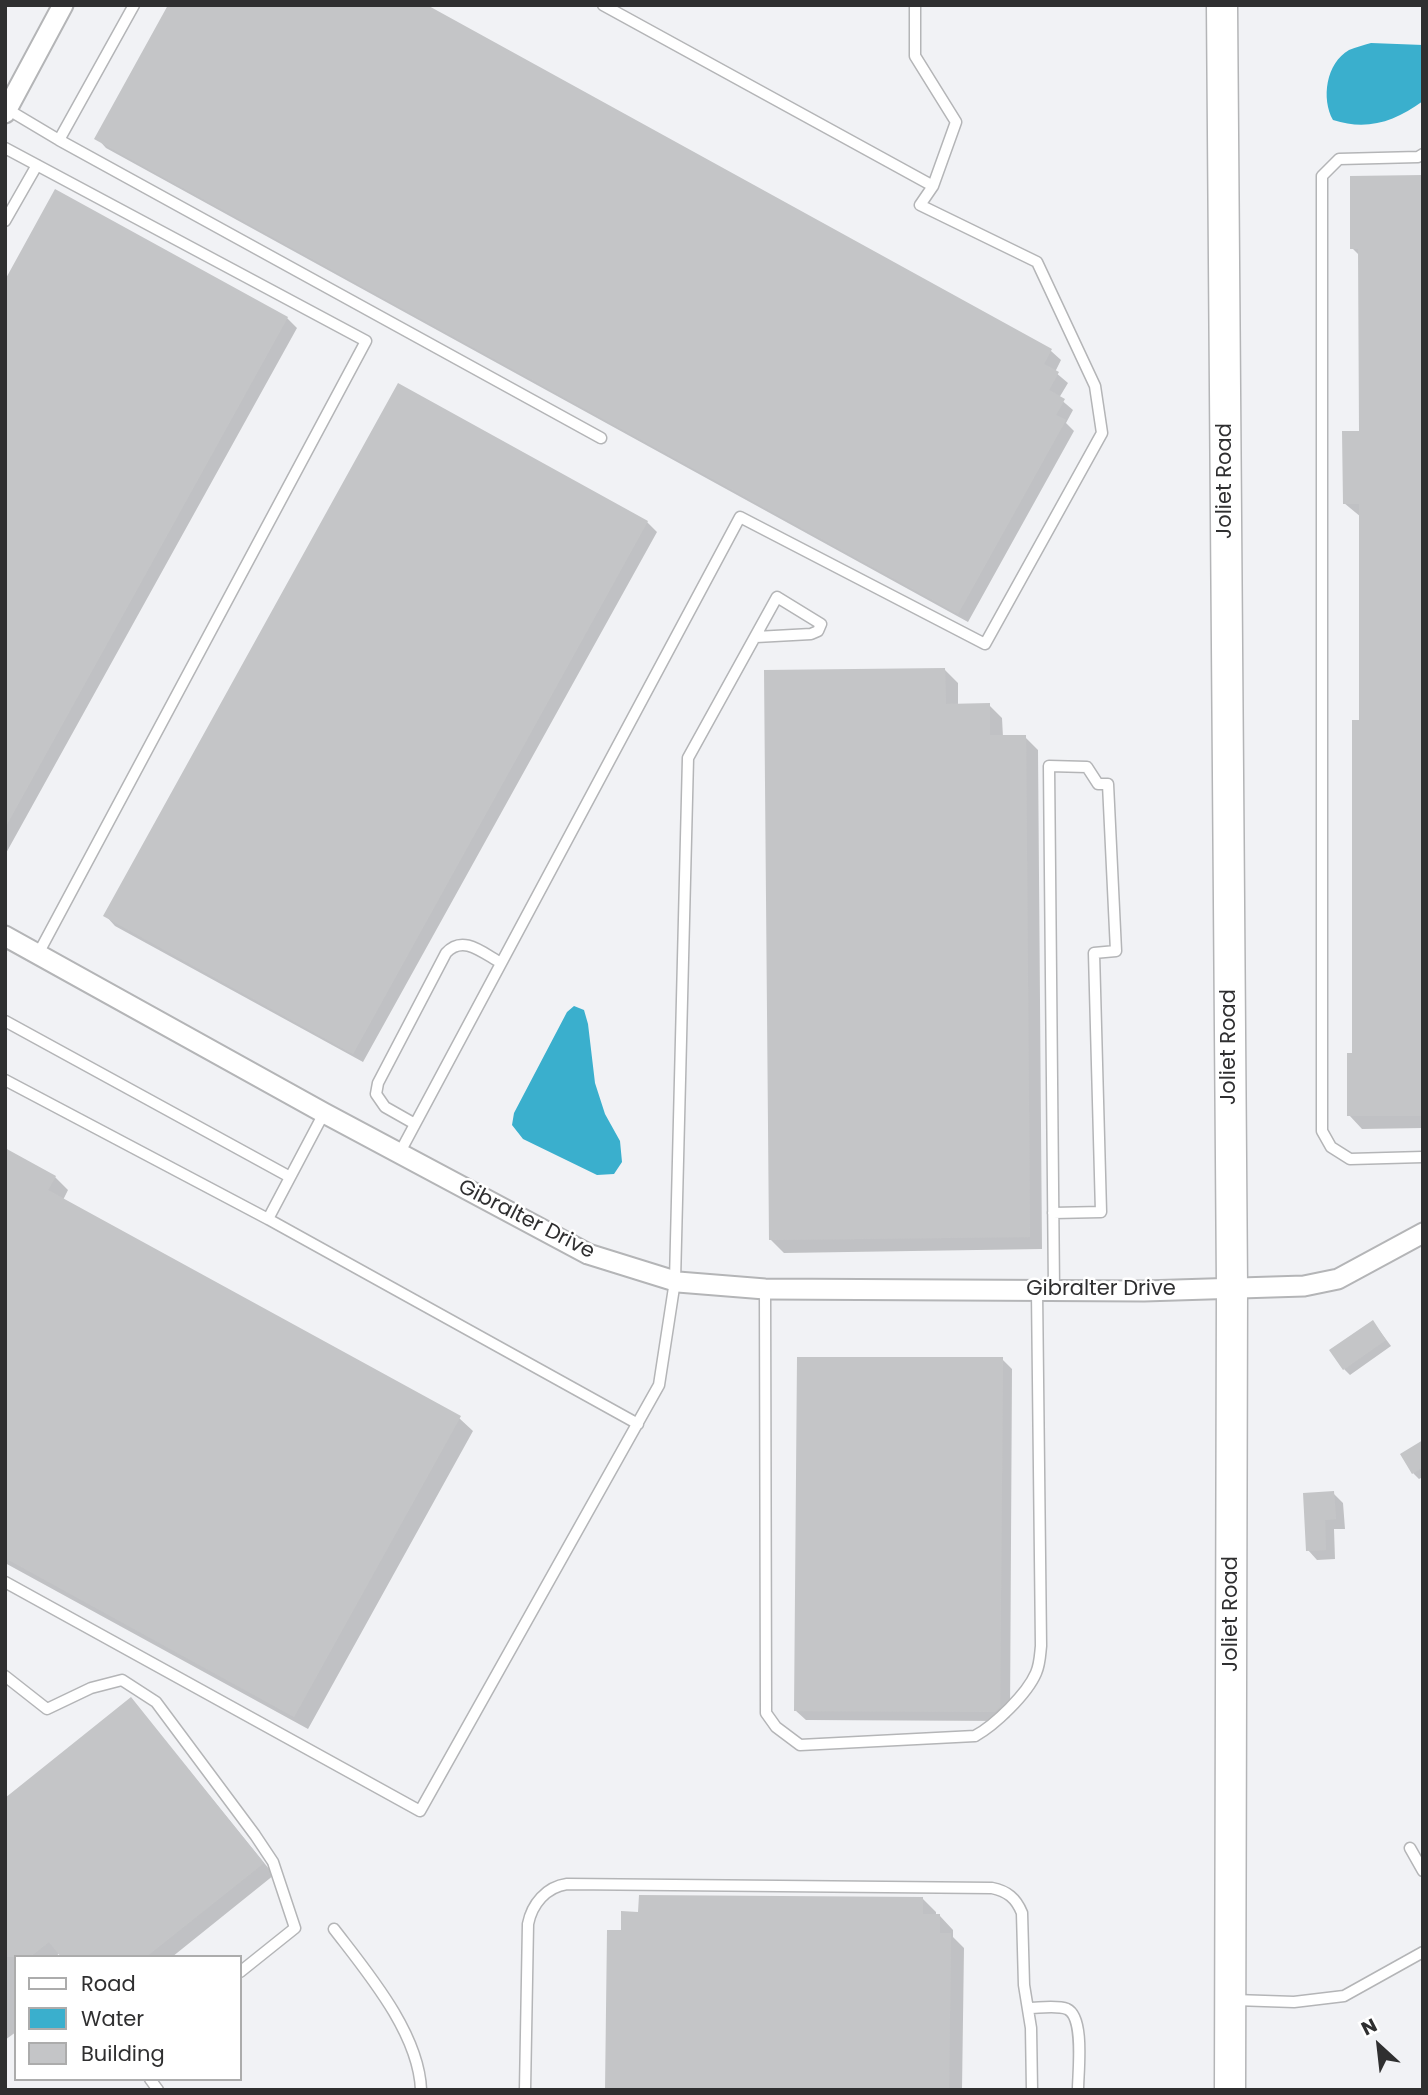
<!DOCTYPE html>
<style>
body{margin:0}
#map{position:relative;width:1428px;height:2095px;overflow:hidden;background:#f1f2f5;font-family:Poppins,sans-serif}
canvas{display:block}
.frame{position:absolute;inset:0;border:7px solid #2f2f30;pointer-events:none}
.legend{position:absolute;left:14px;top:1955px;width:228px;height:126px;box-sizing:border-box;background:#fff;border:2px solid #acacac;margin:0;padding:9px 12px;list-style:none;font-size:21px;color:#2f2f30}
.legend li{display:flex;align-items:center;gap:14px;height:35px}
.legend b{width:35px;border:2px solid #acacac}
.north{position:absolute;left:1344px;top:2011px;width:70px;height:70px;-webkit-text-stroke:5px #fff;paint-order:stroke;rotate:333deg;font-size:19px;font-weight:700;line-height:28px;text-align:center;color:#2f2f30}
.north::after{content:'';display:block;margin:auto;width:24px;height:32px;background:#2f2f30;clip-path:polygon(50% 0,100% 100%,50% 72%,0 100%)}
</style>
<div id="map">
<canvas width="1428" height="2095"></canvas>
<div class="frame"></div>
<ul class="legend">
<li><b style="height:9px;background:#fff"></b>Road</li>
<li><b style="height:19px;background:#3aafcd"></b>Water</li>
<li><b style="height:19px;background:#c4c5c7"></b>Building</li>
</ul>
<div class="north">N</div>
</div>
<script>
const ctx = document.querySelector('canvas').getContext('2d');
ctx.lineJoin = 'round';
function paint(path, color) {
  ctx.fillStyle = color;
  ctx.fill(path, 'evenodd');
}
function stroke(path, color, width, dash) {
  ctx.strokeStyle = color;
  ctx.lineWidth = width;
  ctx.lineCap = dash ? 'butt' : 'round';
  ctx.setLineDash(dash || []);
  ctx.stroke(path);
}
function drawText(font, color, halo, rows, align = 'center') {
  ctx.font = font + ' Poppins,sans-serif';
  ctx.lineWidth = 5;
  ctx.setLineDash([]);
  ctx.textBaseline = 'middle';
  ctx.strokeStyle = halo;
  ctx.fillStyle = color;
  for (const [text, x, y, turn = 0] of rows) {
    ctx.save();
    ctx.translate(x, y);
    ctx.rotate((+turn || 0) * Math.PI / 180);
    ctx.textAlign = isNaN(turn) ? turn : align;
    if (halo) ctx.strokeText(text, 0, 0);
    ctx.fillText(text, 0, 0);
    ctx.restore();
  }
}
paint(new Path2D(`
 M1371,43L1423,45V101C1394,122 1367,131 1333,120C1321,99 1326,63 1349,50C1356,47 1364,45 1371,43Z
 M574,1006L584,1010L588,1024L595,1083L605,1114L620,1141L622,1162L614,1174L597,1175L523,1139L512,1125L514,1113L567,1012Z`), '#3aafcd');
paint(new Path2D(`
 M424,5L1051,351L1061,360L1055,372L1068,383L1059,398L1073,410L1066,423L1074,431L968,622L106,148L97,138Z
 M1423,177V1128L1362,1129L1349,1115L1354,1055L1361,722V517L1344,503L1360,433V256L1352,248Z
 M5,284L287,318L297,328L5,855Z
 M647,522L657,532L363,1062L115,926L106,916Z
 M945,670L958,683V705H989L1002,718L1003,737H1025L1038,750L1042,1249L784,1253L770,1239Z
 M5,1150L55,1177L68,1190L63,1200L459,1418L473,1431L308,1729L5,1563Z
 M1373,1322L1391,1346L1350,1375L1344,1369Z
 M1002,1359L1012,1369L1010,1717L1005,1721L806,1720L796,1711Z
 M1423,1442V1477L1419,1479L1413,1473Z
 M1333,1493L1343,1503L1345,1529H1334L1335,1559L1317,1560L1308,1550Z
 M131,1699L274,1875L172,1957H64L60,1953L55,1957H16V2032L5,2040V1801Z
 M923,1899L936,1912V1916H940L953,1930V1937L964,1948L962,2090H607Z`), '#0003');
paint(new Path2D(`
 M168,5H427L1052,349L1044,364L1059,372L1049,390L1065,399L1056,415L1066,420L958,614L94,139Z
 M1423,175V1116H1347V1053H1352V720H1359V504H1343L1342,431H1359L1358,249H1350V176Z
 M55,189L288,317L5,828V280Z
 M398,383L648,521L353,1054L103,916Z
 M945,668L946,704L990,703V735H1026L1030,1237L769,1240L764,670Z
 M5,1148L56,1176L48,1190L461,1416L294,1717L5,1558Z
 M1373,1320L1386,1340L1343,1370L1329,1350Z
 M797,1357H1003L1000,1707L995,1712L794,1711Z
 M1423,1440V1467L1412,1474L1400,1454Z
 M1334,1491L1336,1519L1325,1520L1326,1550L1306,1551L1303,1493Z
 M131,1697L264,1863L146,1957H61L49,1942L30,1957H5V1798Z
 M639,1895L923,1897V1914H940V1933H951L949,2090H605L607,1930H621V1911L638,1912Z`), '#c4c5c7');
const service = new Path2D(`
 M603,5L933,186
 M7,109L59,140L134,5
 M59,140L601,438
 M5,148L366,341L38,954
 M1423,154L1418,157L1339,159L1322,176V1131L1331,1147L1350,1159L1423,1157
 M5,221L37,165
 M5,1021L290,1177
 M5,1080L268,1219L324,1113
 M415,1124L385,1107L376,1094L378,1083L446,953C463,934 483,953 501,963
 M399,1154L740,517L985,644L1102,433L1095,386L1037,262L920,205L933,186L956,122L915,56V5
 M1053,1213L1101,1212L1094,953L1116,951L1108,784H1098L1087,767L1049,766L1054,1290
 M268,1219L638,1424
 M765,1289L766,1713L776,1727L800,1745L975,1736C995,1725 1027,1694 1036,1673C1040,1664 1040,1655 1041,1646L1037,1291
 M5,1582L420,1811L659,1385L675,1281L688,758L777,597L821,624L818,631L811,634L756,637
 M5,1676L47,1709L91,1688L122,1680L156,1702L255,1835L273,1862L295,1928L240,1972
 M1410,1848L1423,1871
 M334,1929C367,1972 419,2033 421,2090
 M1235,2000L1294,2002L1344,1996L1423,1952
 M1028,2008C1039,2008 1057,2005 1067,2009C1085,2017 1078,2072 1078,2090
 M150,2079L158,2090
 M525,2090L528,1924C532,1904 546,1887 567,1884L992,1888C1007,1891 1016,1898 1022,1913L1024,1985L1031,2028L1032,2090`);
const minor = new Path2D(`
 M5,113L63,5
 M5,936L324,1113L588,1254L678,1282L765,1289L1144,1291L1304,1286L1338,1279L1423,1233`);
const primary = new Path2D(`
 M1222,5L1232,1287L1230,2090`);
stroke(service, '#b4b5b7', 13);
stroke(minor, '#b4b5b7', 23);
stroke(primary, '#b4b5b7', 33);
stroke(service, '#fff', 10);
stroke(minor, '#fff', 19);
stroke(primary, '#fff', 30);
drawText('21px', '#2f2f30', '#fff', [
 ["Joliet Road",1226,481,-90],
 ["Joliet Road",1230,1047,-90],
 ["Gibralter Drive",526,1220,27],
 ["Gibralter Drive",1101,1290],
 ["Joliet Road",1232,1614,-90]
]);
</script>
